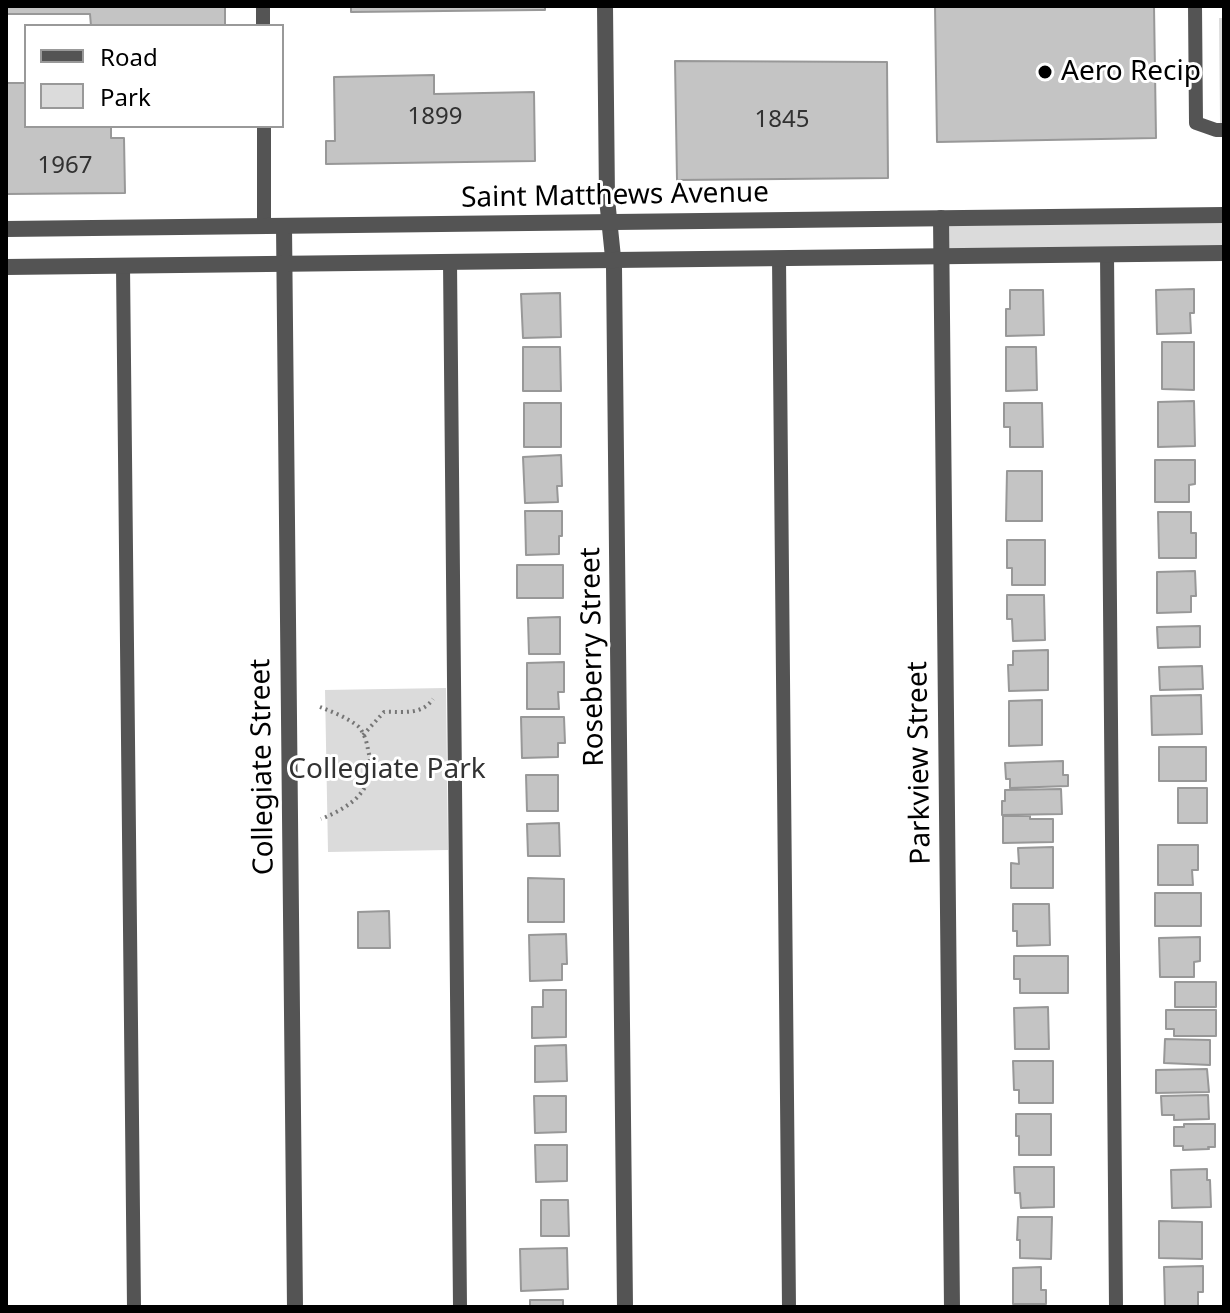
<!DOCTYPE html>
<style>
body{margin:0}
#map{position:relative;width:1230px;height:1313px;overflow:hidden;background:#fff;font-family:"Noto Sans",sans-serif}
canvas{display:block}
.frame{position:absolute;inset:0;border:8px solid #000;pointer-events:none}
.legend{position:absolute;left:24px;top:24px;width:260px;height:104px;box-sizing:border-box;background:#fff;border:2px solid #999;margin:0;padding:10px 14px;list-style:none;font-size:24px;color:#000}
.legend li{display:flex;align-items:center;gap:16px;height:40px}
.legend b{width:40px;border:2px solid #999}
</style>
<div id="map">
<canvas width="1230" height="1313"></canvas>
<div class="frame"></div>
<ul class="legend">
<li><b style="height:10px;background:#545454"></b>Road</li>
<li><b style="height:22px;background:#dbdbdb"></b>Park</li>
</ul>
</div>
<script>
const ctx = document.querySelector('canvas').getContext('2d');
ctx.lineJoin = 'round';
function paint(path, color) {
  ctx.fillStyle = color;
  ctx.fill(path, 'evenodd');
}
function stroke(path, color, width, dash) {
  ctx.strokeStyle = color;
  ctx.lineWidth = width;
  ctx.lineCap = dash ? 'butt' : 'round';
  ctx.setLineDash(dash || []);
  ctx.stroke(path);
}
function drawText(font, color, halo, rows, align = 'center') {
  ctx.font = font + ' "Noto Sans",sans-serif';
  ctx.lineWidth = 6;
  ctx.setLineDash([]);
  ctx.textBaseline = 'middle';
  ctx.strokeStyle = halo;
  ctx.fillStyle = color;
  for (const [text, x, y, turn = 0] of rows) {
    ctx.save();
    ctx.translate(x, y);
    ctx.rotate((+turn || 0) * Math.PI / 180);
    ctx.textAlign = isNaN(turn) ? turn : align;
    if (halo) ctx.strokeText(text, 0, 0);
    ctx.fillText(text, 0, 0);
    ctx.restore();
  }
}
paint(new Path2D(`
 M1219,18H1224V123H1220Z
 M1224,215V253L941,256V218Z
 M446,688L448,850L328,852L325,690Z`), '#dbdbdb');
const building = new Path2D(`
 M6,6H225V26H91L90,14H6Z
 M351,6H545V10H539L351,12Z
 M935,6H1154L1156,138L937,142Z
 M675,61L887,62L888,178L677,180Z
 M434,75V94L534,92L535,161L326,164V141H335L334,77Z
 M6,83H26V126H111V138H124L125,193L6,194Z
 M1194,289V313H1190L1191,333L1157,334L1156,290Z
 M1010,290H1043L1044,335L1006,336V309H1010Z
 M560,293L561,337L523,338L521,294Z
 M1162,342H1194V390L1162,389Z
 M523,347H560L561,391H523Z
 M1006,347H1036L1037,390L1006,391Z
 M1194,401L1195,446L1158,447V402Z
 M524,403H561V447H524Z
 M1004,403H1042L1043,447H1010V427H1004Z
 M561,455L562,486H557L558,502L525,503L523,457Z
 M1155,460H1195V484L1189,485V502H1155Z
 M1007,471H1042V521H1006Z
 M525,511H562V536H559V554L526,555Z
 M1158,512H1191V533H1196V558H1159Z
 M1007,540H1045V585H1012V568H1007Z
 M517,565H563V598H517Z
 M1195,571L1196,596H1191V612L1157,613V572Z
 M1007,595H1044L1045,640L1013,641L1012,619H1007Z
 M560,617V654H529L528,618Z
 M1200,626V647L1158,648L1157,627Z
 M1048,650V690L1009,691L1008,665H1013V651Z
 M564,662V692H558L559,709H527V663Z
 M1202,666L1203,689L1160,690L1159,667Z
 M1201,695L1202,734L1152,735L1151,696Z
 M1042,700V745L1009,746V701Z
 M521,717H564L565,743H558V757L522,758Z
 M1159,747H1206V781H1159Z
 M1063,761V775H1068V786L1010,788V779H1006L1005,763Z
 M526,775H558V811H527Z
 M1178,788H1207V823H1178Z
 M1061,789L1062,814L1002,815V801H1005V790Z
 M1003,816H1030V819H1053V842L1003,843Z
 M559,823L560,856H528L527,824Z
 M1158,845H1198V870H1192L1193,885H1158Z
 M1053,847V888H1011V863L1019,864L1018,848Z
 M528,878L564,879V922H528Z
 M1155,893H1201V926H1155Z
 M1013,904H1049L1050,945L1017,946V931H1013Z
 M389,911L390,948H358V912Z
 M566,934L567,964H562V980L530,981L529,935Z
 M1200,937V961L1194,962V977H1160L1159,938Z
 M1014,956H1068V993H1020V979H1014Z
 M1175,982H1216V1007H1175Z
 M543,990H566V1037L532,1038V1007H543Z
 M1048,1007L1049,1049H1015L1014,1008Z
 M1166,1010H1216V1036H1174V1029H1166Z
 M1165,1039L1210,1040V1065L1164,1063Z
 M566,1045L567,1081L535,1082V1046Z
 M1013,1061H1053V1103H1019V1090H1014Z
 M1207,1069L1209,1092L1156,1093V1070Z
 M1208,1095L1209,1119L1174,1120V1115H1162L1161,1096Z
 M534,1096H566V1132L535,1133Z
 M1016,1114H1051V1155H1019V1136H1016Z
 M1184,1124H1215V1147H1208L1209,1149L1183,1150V1146H1174V1127H1184Z
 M535,1145H567V1181L536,1182Z
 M1014,1167H1054V1207L1021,1208L1020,1193H1015Z
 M1207,1169V1180H1210L1211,1207L1172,1208L1171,1170Z
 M541,1200H568L569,1236H541Z
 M1018,1217H1052L1051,1259L1020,1258V1240H1017Z
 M1159,1221L1202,1222V1259L1159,1258Z
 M567,1248L568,1289L521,1291L520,1249Z
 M1203,1266V1292H1198V1307H1165L1164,1267Z
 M1041,1267V1290H1046V1304H1013V1268Z
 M530,1300H563V1307H530Z`);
paint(building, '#c4c4c4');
stroke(building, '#989898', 2);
stroke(new Path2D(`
 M320,707C333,712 348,718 359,727C364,733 367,742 368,750C378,788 353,806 321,819
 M363,735L384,712C403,711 421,716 433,699`), '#767676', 4, [2, 4]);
stroke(new Path2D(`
 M263,6V26
 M1195,6L1196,123L1216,130H1224
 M264,126V226
 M1107,254L1116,1307
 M779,258L789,1307
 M450,262L460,1307
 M123,266L134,1307`), '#545454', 14);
stroke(new Path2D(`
 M605,6L607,199L614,267L625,1307
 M941,218L952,1307
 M284,226L295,1307`), '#545454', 16);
stroke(new Path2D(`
 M6,229L1224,215
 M6,267L1224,253`), '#545454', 16);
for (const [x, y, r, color] of [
 [1045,72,8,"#000"]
]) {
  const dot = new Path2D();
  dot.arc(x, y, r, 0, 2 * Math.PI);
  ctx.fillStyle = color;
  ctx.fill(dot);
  stroke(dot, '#fff', 3);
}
drawText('24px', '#313131', null, [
 ["1899",435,117],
 ["1845",782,120],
 ["1967",65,166]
]);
drawText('28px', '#000', '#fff', [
 ["Aero Recip",1061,72]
], 'left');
drawText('28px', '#000', '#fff', [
 ["Saint Matthews Avenue",615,196,-1],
 ["Roseberry Street",593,657,-91],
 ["Parkview Street",920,763,-91],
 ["Collegiate Street",263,767,-91]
]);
drawText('28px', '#323232', '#fff', [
 ["Collegiate Park",387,770]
]);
</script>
